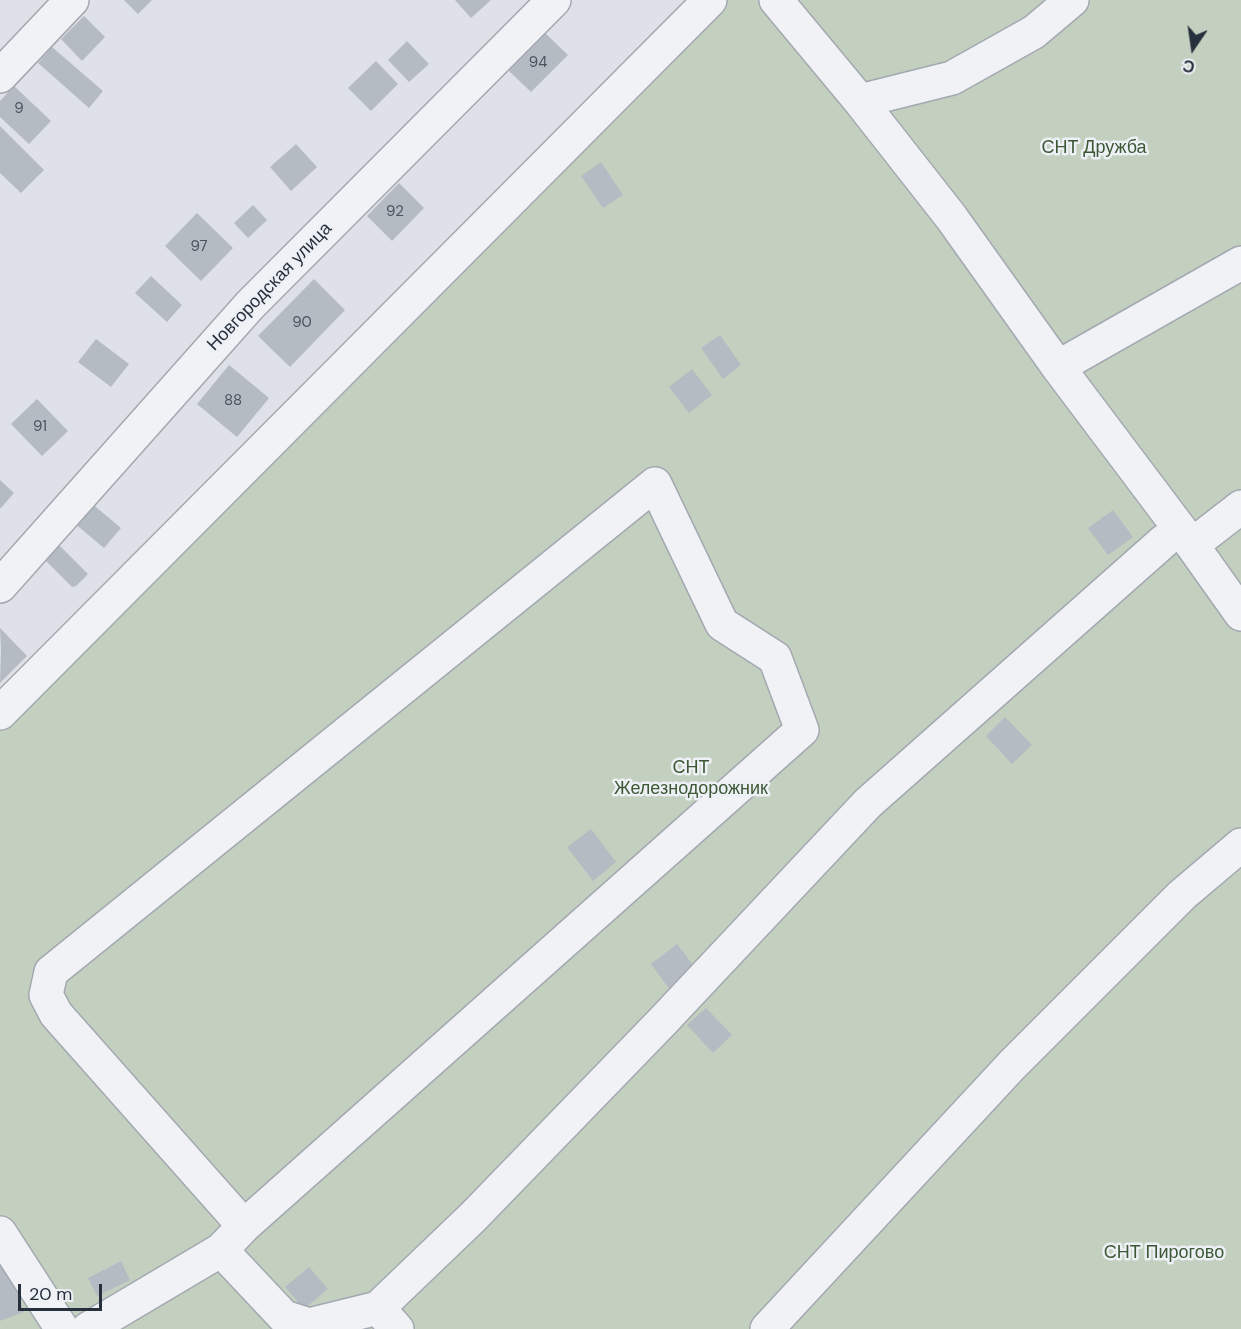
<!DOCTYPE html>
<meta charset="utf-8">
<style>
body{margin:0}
#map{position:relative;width:1241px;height:1329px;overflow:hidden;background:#dee1e7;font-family:"DM Sans",sans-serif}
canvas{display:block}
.north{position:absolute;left:1163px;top:18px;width:60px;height:60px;-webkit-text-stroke:4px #edf0f5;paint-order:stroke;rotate:193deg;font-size:16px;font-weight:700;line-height:24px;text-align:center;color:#27303d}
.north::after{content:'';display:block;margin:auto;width:21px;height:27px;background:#27303d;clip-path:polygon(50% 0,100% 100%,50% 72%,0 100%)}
.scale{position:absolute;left:18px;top:1284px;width:84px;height:27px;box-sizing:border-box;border:3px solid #27303d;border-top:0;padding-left:8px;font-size:18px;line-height:21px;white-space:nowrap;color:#27303d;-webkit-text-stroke:4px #edf0f5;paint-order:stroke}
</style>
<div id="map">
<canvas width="1241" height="1329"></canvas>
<div class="north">С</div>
<div class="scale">20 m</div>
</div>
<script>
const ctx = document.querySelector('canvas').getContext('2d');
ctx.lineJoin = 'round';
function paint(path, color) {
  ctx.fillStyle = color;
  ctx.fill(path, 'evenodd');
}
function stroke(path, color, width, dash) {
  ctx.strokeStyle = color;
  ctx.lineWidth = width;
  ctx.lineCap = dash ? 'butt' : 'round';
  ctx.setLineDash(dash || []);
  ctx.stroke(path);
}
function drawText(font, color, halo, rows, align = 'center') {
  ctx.font = font + ' "DM Sans",sans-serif';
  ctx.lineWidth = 5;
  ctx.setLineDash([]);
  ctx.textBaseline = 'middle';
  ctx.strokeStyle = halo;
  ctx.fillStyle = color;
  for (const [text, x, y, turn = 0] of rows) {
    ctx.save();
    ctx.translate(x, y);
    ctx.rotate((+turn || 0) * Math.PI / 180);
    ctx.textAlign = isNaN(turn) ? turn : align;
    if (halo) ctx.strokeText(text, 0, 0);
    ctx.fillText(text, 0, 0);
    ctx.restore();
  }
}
paint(new Path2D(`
 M687,0H1241V1329H0V695Z`), '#c4d0bf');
paint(new Path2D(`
 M124,0H152L138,14Z
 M455,0H491L471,18Z
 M84,16L105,37L82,61L61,39Z
 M545,33L568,55L531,92L508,70Z
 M407,41L429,64L409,82L388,60Z
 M52,47L103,91L89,108L38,63Z
 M376,61L398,84L371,111L348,88Z
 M14,86L51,121L29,144L0,117V101Z
 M0,126L44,170L21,193L0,173Z
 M296,144L317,167L291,191L270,167Z
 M601,162L623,195L603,208L581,176Z
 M399,183L424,208L392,241L367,216Z
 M253,205L267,220L248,238L234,223Z
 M197,213L233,248L201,281L165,246Z
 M151,276L182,305L167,322L135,293Z
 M314,279L345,310L290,367L258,336Z
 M720,335L741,365L723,379L701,348Z
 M96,339L129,364L111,387L78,362Z
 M229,365L269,398L237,437L197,404Z
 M692,369L712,395L689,413L669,387Z
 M37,399L68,431L42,456L11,424Z
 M0,480L14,493L0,509Z
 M85,498L121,528L104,548L68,518Z
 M1113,510L1133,537L1108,555L1088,528Z
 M59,545L88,574L76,586L72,587L44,559Z
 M0,628L27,656L0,683L1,650Z
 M1005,717L1032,745L1012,764L986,736Z
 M591,829L616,862L593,881L567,847Z
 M677,944L697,970L670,990L651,964Z
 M706,1008L732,1035L713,1053L687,1025Z
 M4,1258L24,1312L0,1321V1260Z
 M121,1261L130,1280L97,1296L88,1278Z
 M309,1267L328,1289L304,1309L285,1287Z`), '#b5bbc3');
const minor = new Path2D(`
 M776,0L860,101L951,217L1058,367L1192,545L1241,614
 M0,76L72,0
 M860,101L952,78L1034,32L1072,0
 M1058,367L1241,263
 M1192,545L1241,507
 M0,586L250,305L554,0
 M0,713L710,0
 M0,1233L62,1329
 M221,1250L284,1317L309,1325L378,1308L397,1329
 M378,1308L473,1217L662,1022L868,803L1164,541
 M88,1329L221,1250L244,1226L802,730L775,658L722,624L655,484L51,972L46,995L56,1014L244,1226
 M767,1329L1012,1065L1182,895L1241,845`);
stroke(minor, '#a3a8b1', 36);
stroke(minor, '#f0f2f5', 33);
drawText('15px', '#4a535e', null, [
 ["94",538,63],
 ["9",19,109],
 ["92",395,212],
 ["97",199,247],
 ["90",302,323],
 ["88",233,401],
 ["91",40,427]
]);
drawText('18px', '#3d5835', '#edf0f5', [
 ["СНТ Дружба",1094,148],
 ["СНТ",691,768],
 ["Железнодорожник",691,789],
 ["СНТ Пирогово",1164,1253]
]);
drawText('18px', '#27303d', '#edf0f5', [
 ["Новгородская улица",270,287,-46]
]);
</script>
